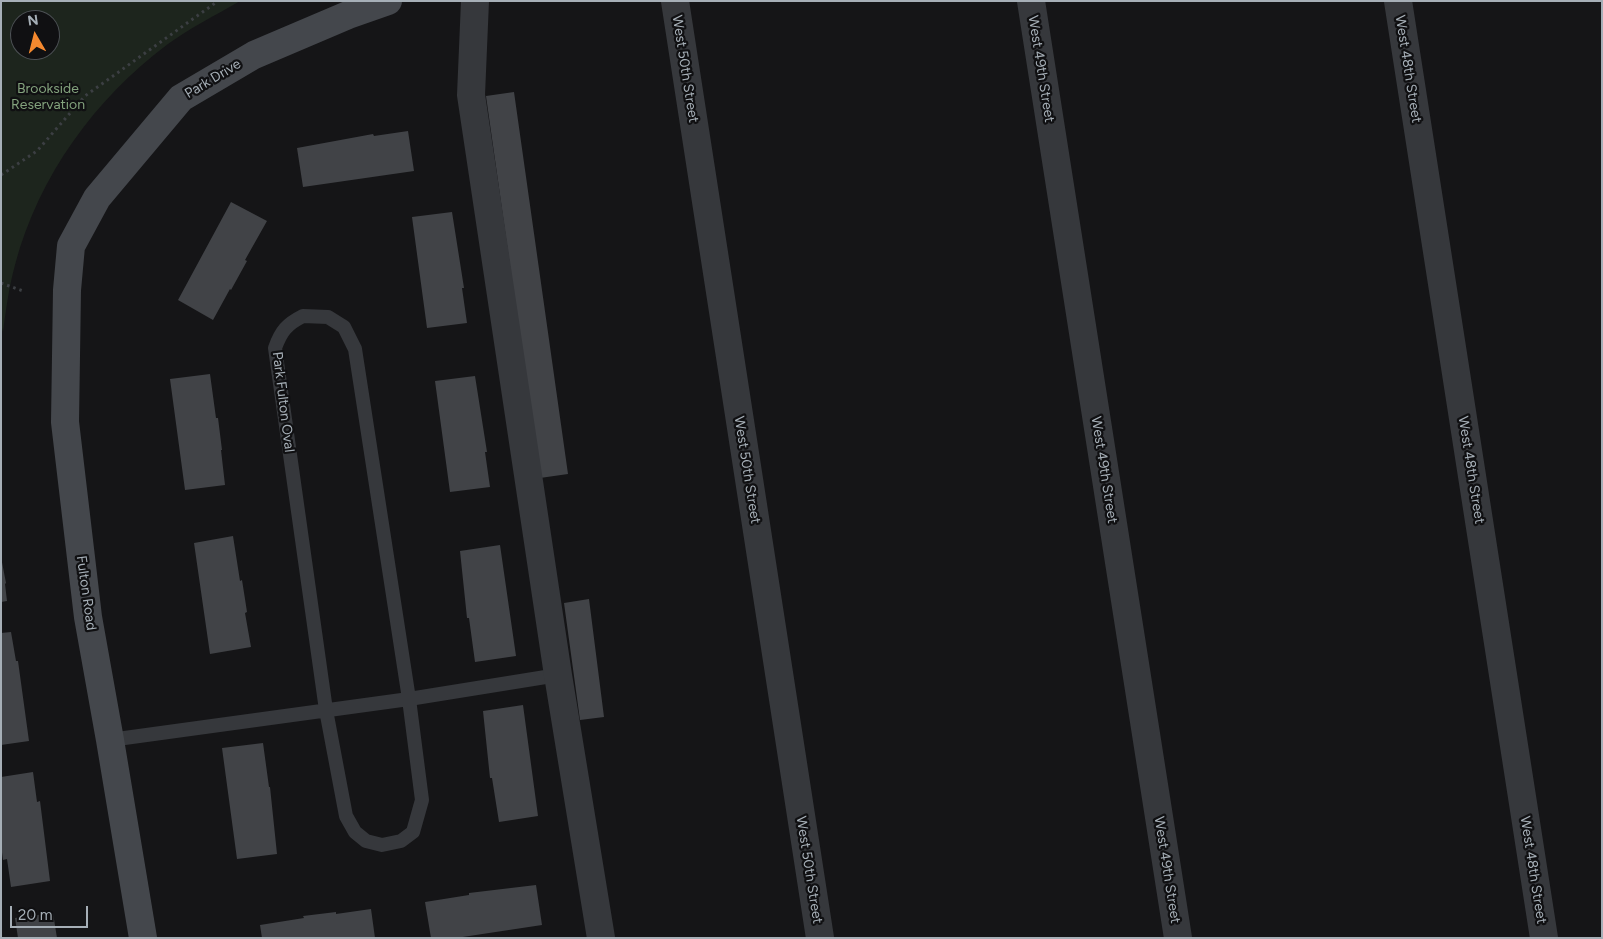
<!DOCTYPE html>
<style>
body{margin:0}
#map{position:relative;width:1603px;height:939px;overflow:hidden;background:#151517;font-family:Figtree,sans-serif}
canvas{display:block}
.frame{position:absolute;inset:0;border:2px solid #a6afb7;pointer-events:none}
.north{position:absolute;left:10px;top:10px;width:50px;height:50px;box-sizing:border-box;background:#101012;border:1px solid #4c5054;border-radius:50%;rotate:352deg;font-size:14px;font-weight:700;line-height:20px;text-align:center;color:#a6afb7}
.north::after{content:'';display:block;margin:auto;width:18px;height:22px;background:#f4892f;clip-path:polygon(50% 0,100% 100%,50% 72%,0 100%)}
.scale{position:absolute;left:10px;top:906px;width:78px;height:22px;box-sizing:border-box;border:2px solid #a6afb7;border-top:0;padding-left:6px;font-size:15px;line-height:18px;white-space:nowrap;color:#a6afb7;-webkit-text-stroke:4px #101012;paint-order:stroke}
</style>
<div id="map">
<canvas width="1603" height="939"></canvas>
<div class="frame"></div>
<div class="north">N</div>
<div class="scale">20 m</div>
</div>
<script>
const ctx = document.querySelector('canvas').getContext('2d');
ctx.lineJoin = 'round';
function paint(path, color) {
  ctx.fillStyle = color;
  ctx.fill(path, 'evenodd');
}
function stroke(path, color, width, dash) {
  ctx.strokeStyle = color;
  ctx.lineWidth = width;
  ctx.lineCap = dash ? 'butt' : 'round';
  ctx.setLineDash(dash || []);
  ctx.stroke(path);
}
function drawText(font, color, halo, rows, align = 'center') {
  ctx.font = font + ' Figtree,sans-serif';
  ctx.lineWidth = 4.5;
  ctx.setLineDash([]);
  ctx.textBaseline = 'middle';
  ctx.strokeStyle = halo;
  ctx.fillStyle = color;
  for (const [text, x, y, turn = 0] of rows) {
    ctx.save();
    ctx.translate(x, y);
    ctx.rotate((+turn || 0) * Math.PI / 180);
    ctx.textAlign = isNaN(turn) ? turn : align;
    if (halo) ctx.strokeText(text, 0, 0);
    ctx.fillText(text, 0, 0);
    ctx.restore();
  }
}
paint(new Path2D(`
 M1,1H240C216,15 190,28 168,44C95,99 39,175 15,265C9,287 6,309 3,332L1,324ZM20,20H50V50H20Z`), '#1d251d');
paint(new Path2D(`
 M514,92L568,474L540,478L486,96Z
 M408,131L414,171L303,187L297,148L373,134L374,136Z
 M231,202L267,221L245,260L247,261L231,290L230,289L213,320L178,300Z
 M452,212L464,288H462L467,323L427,328L412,217Z
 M210,374L216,418H218L222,450H221L225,485L185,490L170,379Z
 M475,376L487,452H485L490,487L450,492L435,381Z
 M233,536L240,581L242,580L245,599L247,612L245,613L251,647L210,654L194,543Z
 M500,545L516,656L475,662L469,618H467L460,551Z
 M1,557L6,583L5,584L7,601L1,602Z
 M589,599L604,717L580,720L564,603Z
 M11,632L16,661H18L29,741L1,745V633Z
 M523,705L538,816L499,822L492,778H490L483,711Z
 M263,743L269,787H270L277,854L237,859L222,748Z
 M33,772L37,802L40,801L50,881L11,887L7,859L3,860L1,845V777Z
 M536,885L542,925L456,938H431L425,902L469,895V893Z
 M371,909L375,938H262L260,925L304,918L303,916L336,912V914Z
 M53,913L57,938H18L15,918Z`), '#414347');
stroke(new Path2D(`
 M1,175L37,151L85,96L218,1
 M1,283L23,291`), '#3c3f43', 3, [2.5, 4]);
stroke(new Path2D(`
 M303,316L328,317L344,327L355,349L409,699L422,800L413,832L401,841L382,845L366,841L355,832L346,816L326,710L275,348C281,331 287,324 303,316Z
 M110,740L409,699L558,675`), '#36383c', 14);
stroke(new Path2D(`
 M475,1L471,95L558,675L601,938
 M675,1L820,938
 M1031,1L1178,938
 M1398,1L1544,938`), '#36383c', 28);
stroke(new Path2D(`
 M143,938L110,740L88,617L65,422L67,290L71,246L97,198L181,98L254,55L348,15L388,1`), '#44474c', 28);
drawText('14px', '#a6afb7', '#101012', [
 ["West 50th Street",685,69,81],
 ["West 49th Street",1041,69,81],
 ["West 48th Street",1408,69,81],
 ["Park Drive",213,79,-31],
 ["Park Fulton Oval",283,402,83],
 ["West 50th Street",747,470,81],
 ["West 49th Street",1104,470,81],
 ["West 48th Street",1471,470,81],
 ["Fulton Road",86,593,82],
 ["West 50th Street",809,870,81],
 ["West 49th Street",1167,870,81],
 ["West 48th Street",1533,870,81]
]);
drawText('14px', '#83a27d', '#101012', [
 ["Brookside",48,89],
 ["Reservation",48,105]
]);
</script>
